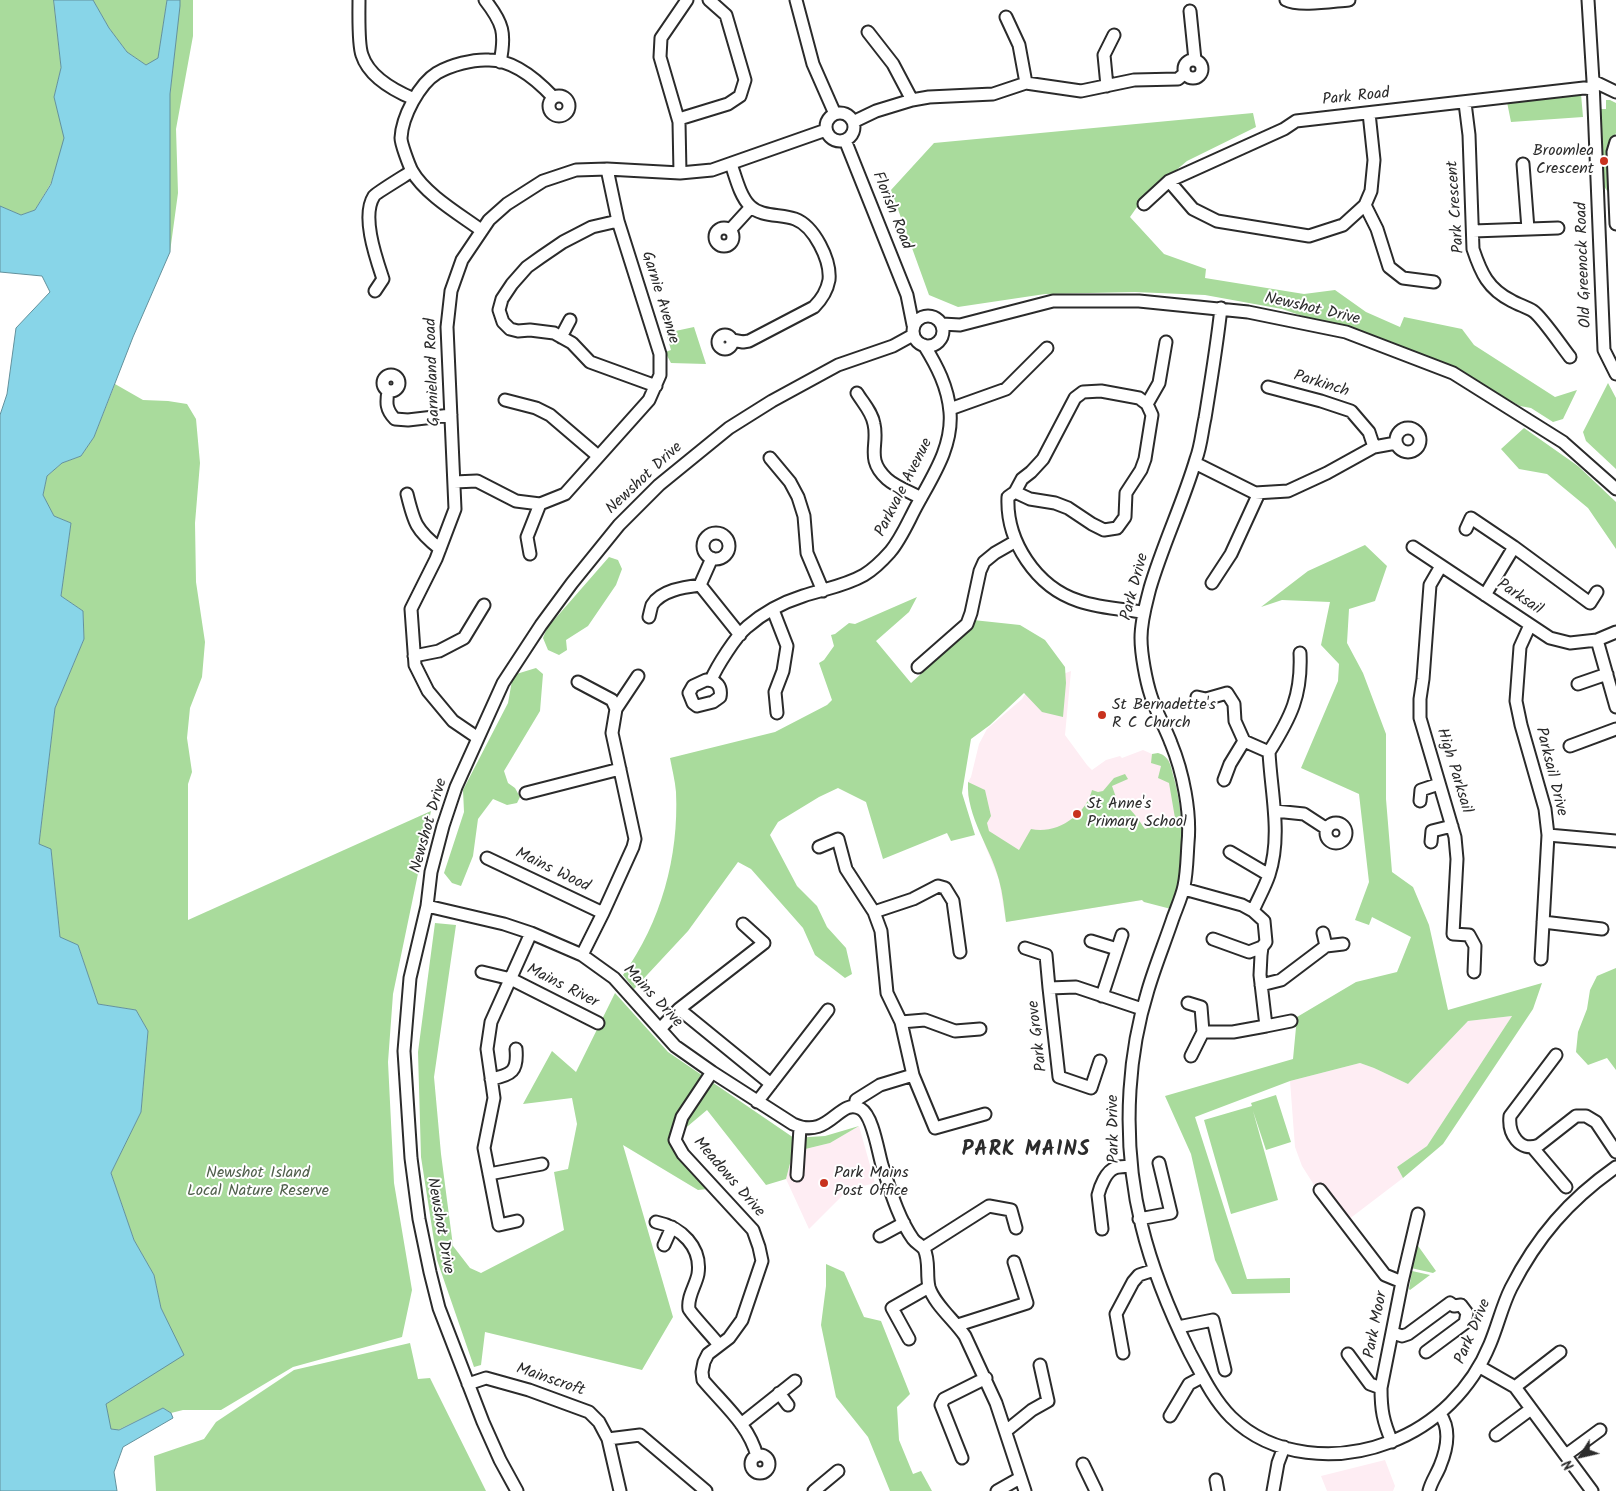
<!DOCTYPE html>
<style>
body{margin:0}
#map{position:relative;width:1616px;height:1491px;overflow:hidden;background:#fff;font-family:Kalam,sans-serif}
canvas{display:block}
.north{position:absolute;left:1556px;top:1431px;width:50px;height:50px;-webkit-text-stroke:4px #fff;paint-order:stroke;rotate:235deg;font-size:14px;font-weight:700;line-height:20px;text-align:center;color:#2b2b2b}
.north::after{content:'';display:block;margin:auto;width:18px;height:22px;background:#2b2b2b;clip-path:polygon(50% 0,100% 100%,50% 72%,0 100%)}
</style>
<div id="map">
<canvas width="1616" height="1491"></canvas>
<div class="north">N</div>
</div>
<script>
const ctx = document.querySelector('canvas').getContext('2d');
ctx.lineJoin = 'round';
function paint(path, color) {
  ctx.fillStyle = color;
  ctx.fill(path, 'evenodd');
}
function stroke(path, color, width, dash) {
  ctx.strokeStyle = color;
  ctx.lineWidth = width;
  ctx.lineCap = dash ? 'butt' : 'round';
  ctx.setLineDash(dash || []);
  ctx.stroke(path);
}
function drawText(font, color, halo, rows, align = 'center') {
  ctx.font = font + ' Kalam,sans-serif';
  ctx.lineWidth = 4;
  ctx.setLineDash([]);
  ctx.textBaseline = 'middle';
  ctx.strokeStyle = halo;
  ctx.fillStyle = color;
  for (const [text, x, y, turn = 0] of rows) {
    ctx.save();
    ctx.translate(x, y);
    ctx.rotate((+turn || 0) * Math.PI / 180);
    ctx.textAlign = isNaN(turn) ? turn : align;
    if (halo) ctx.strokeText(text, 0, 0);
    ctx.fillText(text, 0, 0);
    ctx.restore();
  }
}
paint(new Path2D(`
 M1071,671L1065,735L1087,765L1092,770L1106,760L1120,756L1122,758L1143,750L1152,754H1162L1169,760L1176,788L1181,831L1179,874L1144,902L1142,900L1006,922L999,880L985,845L968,796V782L971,777L979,744L987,729L1022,699L1029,687Z
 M1512,1016L1427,1146L1397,1167L1403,1178L1340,1226L1302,1166L1295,1147L1290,1081L1360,1063L1374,1068L1408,1084L1468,1021Z
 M859,1126L875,1183L848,1190L809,1229L786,1179L793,1152L830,1143Z
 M1385,1460L1395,1486L1393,1491H1327L1321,1476Z`), '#feedf3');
paint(new Path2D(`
 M0,0H54L61,68L54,97L65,138L51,183L35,210L21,215L0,206Z
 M93,0H167L158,59L146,65L127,52L109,28Z
 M180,0H193V36L176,129L178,193L170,252V94Z
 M1581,94L1583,117L1511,122L1507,102Z
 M1606,100H1610L1616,103V133L1610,144L1609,162L1607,163L1610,195L1603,185L1600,109H1606Z
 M1253,113L1256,127L1187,161L1144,197L1130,217L1164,254L1206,269L1205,278L1304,294L1335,290L1366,312L1400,327L1404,317L1462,329L1474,345L1555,397L1577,390L1563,419L1553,422L1531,408L1520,406L1440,363L1282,309L1205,295L1135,292L1045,294L958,307L929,295L891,190L934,143Z
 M694,327L706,364L671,363L665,352L671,350L666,333Z
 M1608,383L1616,398V469L1586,441L1583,432Z
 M115,384L143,400L168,401L187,404L196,419L200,463L195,523L196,582L205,642L202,677L190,708L187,738L192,772L188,784V920L431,811L393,994L388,1062L394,1183L412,1290L402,1337L293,1367L221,1410H183L171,1413L163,1408L118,1430L110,1429L106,1404L183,1354L161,1308L154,1275L134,1240L111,1173L141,1112L148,1031L136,1010L98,1004L78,945L60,938L51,850L39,844L55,708L84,639L83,611L61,596L71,523L54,516L43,495L47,476L62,463L81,456L94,437Z
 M1524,428L1578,466L1616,502V549L1588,508L1547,474L1519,469L1501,449Z
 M1365,545L1387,566L1375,601L1349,609L1347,643L1363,673L1386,734V799L1392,872L1413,887L1429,925L1448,1010L1542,983L1533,1009L1443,1144L1403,1178L1397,1167L1427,1146L1512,1016L1468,1021L1408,1084L1374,1068L1360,1063L1290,1081L1195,1117L1247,1279L1290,1278V1293L1232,1294L1215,1260L1191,1154L1165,1096L1293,1059L1297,1017L1356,982L1397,972L1411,937L1372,917L1369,925L1355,920L1369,882L1359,794L1301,768L1338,681L1339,664L1321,645L1330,602L1282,600L1261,607L1308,571Z
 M609,557L618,560L622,569L616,585L588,626L566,640L567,650L559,655L548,650L543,638L547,628Z
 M917,597L909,612L876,641L911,683L968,631L973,620L1020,625L1045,640L1065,667L1066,683L1063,717L1042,712L1024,693L990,725L971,739L962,793L975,835L951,841L947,833L883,859L866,802L838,788L819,797L778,822L770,835L797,886L817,906L827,927L846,948L852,974L845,978L815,955L803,928L751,869L738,862L688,931L634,989L623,975C661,922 679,857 676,792C675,780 672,769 670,758L775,732L827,705L832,700L819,663L824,660L834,646L831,635L835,634L849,623L855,624Z
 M536,668L543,674L540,711L504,771L508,783L515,788L520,797L517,803L507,805L493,799L478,819L473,856L461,886L452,883L444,873L464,812L463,790L508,703L513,675Z
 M1158,753C1170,756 1171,767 1174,778C1185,819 1185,869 1171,909L1144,902L1142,900L1006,922C1004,908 1003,894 999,880C991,848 966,817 968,782L985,790L991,816L987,823L989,831L1019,850L1031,829C1056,835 1086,815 1092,790L1098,792L1103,791L1114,778L1125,774L1128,779L1112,786L1118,803C1132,807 1137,818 1145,829L1175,818L1169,783L1158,778L1161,766L1151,763L1152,754Z
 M435,923L456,925L434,1077L441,1154L453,1246L470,1268L481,1273L564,1230L554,1172L568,1169L577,1124L572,1098L523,1104L552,1051L576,1072L615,993L668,1052L794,1138L825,1136L859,1126L830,1143L793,1152L786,1179L766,1185L707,1110L669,1142L707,1189L698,1190L623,1145L673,1317L642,1370L485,1332L481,1365L474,1367L437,1260L421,1157L418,1052Z
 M1616,968V1070L1607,1058L1588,1065L1576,1052L1578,1032L1587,1009L1590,990L1597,976Z
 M1276,1095L1291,1142L1266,1150L1253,1111L1278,1200L1231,1214L1204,1120L1252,1106L1251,1103Z
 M1416,1243L1436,1271L1433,1273L1411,1268Z
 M826,1264L844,1272L864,1317L881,1321L910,1394L897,1407L899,1440L913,1474L921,1471L932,1491H890L868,1437L836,1397L821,1325L826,1286Z
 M1412,1271L1430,1275L1410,1290L1409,1289Z
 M410,1343L418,1379L430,1378L486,1491H156L154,1456L204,1439L216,1422L294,1370Z`), '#a9db9c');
const water = new Path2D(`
 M54,0H93L109,28L127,52L146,65L158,58L167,0H180V6L170,94V252L133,337L94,437L81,456L62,463L47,476L43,495L54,516L71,523L61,596L83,611L84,639L55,708L39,844L51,849L60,937L78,945L98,1004L136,1010L148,1031L141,1112L111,1173L134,1240L154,1275L161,1308L184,1355L106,1404L111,1429L119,1430L163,1408L171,1413L173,1418L123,1447L114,1472L117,1491H0V415L7,394L16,328L50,292L42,276L0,272V206L21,215L35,210L51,184L64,138L54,97L61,68Z`);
paint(water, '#88d5e8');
stroke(water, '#63919c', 1);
const minor = new Path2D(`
 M359,0C359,13 358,44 362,55C369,77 395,91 414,99
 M485,0C503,23 506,33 500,62
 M796,0L813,64L835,114
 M1286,0C1299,7 1334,1 1349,0
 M1588,0L1593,81L1604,350L1616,374
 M1190,11L1195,60
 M1006,17L1019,45L1026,83
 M868,32L893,64L912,100
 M1184 69a9 9 0 1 1 18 0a9 9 0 1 1-18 0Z
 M1593,81L1616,92
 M1107,86L1104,55L1114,35
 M549 106a10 10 0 1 1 20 0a10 10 0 1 1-20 0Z
 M1465,103L1469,135L1473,249C1481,273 1488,289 1512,301C1519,305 1527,307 1533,311C1542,317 1562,347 1570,357
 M826 127a14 14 0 1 1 28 0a14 14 0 1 1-28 0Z
 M679,119L728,104L740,96L745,80L726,15L709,0
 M853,122L876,111L912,100L929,97L993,94L1026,83L1081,91L1134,80L1178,79L1185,73
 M845,140L907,295L913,325
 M1616,142L1613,152L1616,224
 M731,164C736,178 740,196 750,206C761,217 781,214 795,219C814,226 831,260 829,280C827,291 822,299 814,307L749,341L743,342L732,340
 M1523,164L1528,229
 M680,173L679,122L660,57L661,38L687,0
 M1169,181L1193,209L1217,221L1309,236L1343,225L1365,205L1371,191L1374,160L1369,113
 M1144,204L1169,181L1284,129L1296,121L1584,88L1593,89
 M1365,205L1377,229L1389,267L1403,278L1434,282
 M618,221L592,227L563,242L541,257L527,267L512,284L502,299L499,310L503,322L510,329L518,331L530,330L554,333L572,343L590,362L656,386
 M715 237a9 9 0 1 1 18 0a9 9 0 1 1-18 0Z
 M481,230C459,214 425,194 412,171C409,165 401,144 401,138C402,117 419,84 437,73C451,65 473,59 489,60C514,60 537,80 553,97
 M730,230L751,207
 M1473,231L1558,228
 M375,291L383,279C376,258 361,216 374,196C376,193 406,175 412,171
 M1221,308C1217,345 1211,381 1205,418C1202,431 1201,446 1196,459C1183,503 1163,544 1150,588C1146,604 1141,620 1141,638C1141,654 1146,681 1151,696C1156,712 1165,727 1171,743C1183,772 1191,812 1188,843C1187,857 1187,872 1184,886C1182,896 1177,907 1173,918C1165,942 1155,966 1148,990C1138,1022 1132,1057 1130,1090C1124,1188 1147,1266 1190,1353C1202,1375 1213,1399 1231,1417C1273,1458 1338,1462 1390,1442C1436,1425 1472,1388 1490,1344C1498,1325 1502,1306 1511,1288C1537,1237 1569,1200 1616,1167
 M913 331a15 15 0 1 1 30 0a15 15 0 1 1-30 0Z
 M942,324L960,325L1053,301H1139L1248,312L1346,332L1453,373L1563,442L1616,489
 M718 342a7 7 0 1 1 14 0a7 7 0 1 1-14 0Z
 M561,337L570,320
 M383 383a8 8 0 1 1 16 0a8 8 0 1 1-16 0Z
 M1268,387L1321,401L1351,411L1369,432L1374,447
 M388,391C386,403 386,410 395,419L408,420L451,415
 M857,393C863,403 872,412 874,424C879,445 865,459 887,479C896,487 910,492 921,498
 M505,400L536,408L550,415L598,456
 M1147,404L1159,383L1166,342
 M950,409L1006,389L1047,348
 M1396 440a12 12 0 1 1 24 0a12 12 0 1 1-24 0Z
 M770,458L790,482L798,497L804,516L807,553L823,591
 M1195,463L1255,493L1288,491L1327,473L1374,447L1396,443
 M454,482L477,481L516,501L540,504L565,494L649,400L660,375V354L618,221L607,169
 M1015,492L1030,499L1055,503L1068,508L1092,524L1104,530L1117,528L1125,517L1126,493L1141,470L1145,459L1152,415L1147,404L1139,398L1101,391L1083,392L1075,398L1043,459L1031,472L1022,479L1015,492L1008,497C1006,541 1036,587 1079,601C1099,608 1122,609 1143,612
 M407,494C414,523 416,530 440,549
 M1466,529L1471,518L1514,547L1590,603L1597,592
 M703 546a13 13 0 1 1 26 0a13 13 0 1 1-26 0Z
 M1413,547L1550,638L1570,643L1597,640L1616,632
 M530,554L527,537L540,504
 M1441,566L1430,585L1423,679L1420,699V718L1455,837L1457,859L1453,934L1469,935L1475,946L1474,972
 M1212,583L1231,554L1259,493
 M700,585L712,558
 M1485,595L1514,547
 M773,610L787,646L783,671L775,692L777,713
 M649,617C650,613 651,608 652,605C661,590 685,587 700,585L740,635
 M1530,625L1520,647L1516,701L1521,725L1545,809L1548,835L1541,959
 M1597,640L1616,707
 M414,656L439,651L464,638L484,605
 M918,667L967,624L971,613L980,571L984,562L995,553L1016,541
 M706,680C717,680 722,687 720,697L713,702L697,706L693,703L689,693L693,686Z
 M711,680C717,666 736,636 747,627C763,613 784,602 803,596C824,589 845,586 864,575C874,569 882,561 890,552C901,539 908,522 916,507C932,477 953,447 950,412C948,387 937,366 924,345
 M578,682L612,700L616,709L612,733L635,839L633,847L603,913L582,955
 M1578,684L1607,674
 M1197,697L1206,699L1227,693L1234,704L1235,721L1244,741L1269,752C1271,793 1282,835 1269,875C1265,887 1258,899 1253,911
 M616,709L638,676
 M478,738L453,721L428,691L415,665L411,609L436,559L455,509L447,327L451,291L462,260L489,220L507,204L543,181L576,170L607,169L680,173L712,170L826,130
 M1570,746L1616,729
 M1269,752C1291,717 1302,695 1300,653
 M1224,780L1230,764L1244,741
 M526,793L620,769
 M1420,801L1421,790L1439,784
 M1275,811L1304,814L1327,829
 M1326 833a10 10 0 1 1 20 0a10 10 0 1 1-20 0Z
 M1548,835L1616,841
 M1431,842L1432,831L1452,826
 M819,847L838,839L846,869L874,912L881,931L887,993L901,1022L913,1075L880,1085L856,1100L855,1107
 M1230,852L1269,875
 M487,858L603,913
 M1184,889L1242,905L1253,911L1264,921L1266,942L1262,947L1261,955L1260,975L1266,1026L1233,1032H1203L1201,1007L1188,1003
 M427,906L504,924L531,933L582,955L614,978L675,1046L712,1072L793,1124C830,1141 839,1096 861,1109C873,1116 878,1152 882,1165C890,1189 898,1218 913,1239C916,1243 921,1245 924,1249C930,1261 926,1274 929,1287C934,1304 955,1321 965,1336L996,1403L1025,1491
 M874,912L913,899L938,886L945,888L953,901L960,952
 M1543,922L1602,929
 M743,924L764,943L679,1009L771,1084
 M1323,933L1326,946
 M1213,939L1249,952L1262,947
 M1091,941L1117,949
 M1025,948L1046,955L1049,988L1076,987L1142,1009
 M482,972L511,979L598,1023
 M1261,985L1281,980L1326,946L1343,944
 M1049,988L1059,1077L1091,1088L1100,1061
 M1102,996L1122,935
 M901,1022L925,1020L955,1031L980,1029
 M1266,1026L1291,1021
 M660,1029L679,1009
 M1556,1055L1510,1116C1508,1133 1519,1153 1539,1145L1576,1116H1586L1596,1122L1616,1152
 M1191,1056L1203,1032
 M712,1072L682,1117L675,1140L683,1154L753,1230L759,1247L762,1261L742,1320L729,1338L708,1354L704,1362L702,1372L703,1380C723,1404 749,1425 757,1456
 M913,1075L935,1128L985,1114
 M491,1079C512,1075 518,1071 516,1049
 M757,1102L828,1010
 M1533,1148L1566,1187
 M489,1174L542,1164
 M797,1175L800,1128
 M1320,1190L1385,1275L1402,1282
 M1139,1219L1171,1213L1159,1163
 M517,1221L499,1225L484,1148L494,1098L487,1049L491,1022L531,933
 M656,1222C681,1227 702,1247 698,1274C696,1285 687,1297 689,1309C691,1314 714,1338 719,1345
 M1102,1229L1098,1195C1100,1187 1106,1171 1115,1168C1120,1166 1126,1167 1131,1166
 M880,1236L904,1223
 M664,1245L672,1227
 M923,1248L989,1206L1011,1210L1016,1228
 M958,1325L1027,1303L1014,1262
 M1178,1327L1213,1320L1225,1370
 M1393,1333L1402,1336L1408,1334L1450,1303L1454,1306L1461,1305L1467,1313L1465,1323L1426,1352
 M909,1339L892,1308L929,1287
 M1123,1353L1116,1314L1133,1282L1139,1275L1154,1270
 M1348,1354L1370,1384L1381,1388
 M1480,1367L1515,1387L1592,1491
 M468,1384L486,1378L529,1390L589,1412L599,1422L608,1439L620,1491
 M1515,1387L1560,1352
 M779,1393L788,1405
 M1170,1416L1189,1384L1202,1377
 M741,1424L795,1381
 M1006,1431L1032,1410L1048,1401L1040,1365
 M1496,1435L1531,1409
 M608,1439L640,1435L706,1491
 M1392,1442C1383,1421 1381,1410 1381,1388L1402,1282L1418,1214
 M1566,1455L1600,1430
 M751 1464a9 9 0 1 1 18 0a9 9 0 1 1-18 0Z
 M962,1458L941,1405L944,1399L986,1378
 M1083,1464L1096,1491
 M1216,1480L1218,1491
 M517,1491L500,1460L483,1422L439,1308L430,1272L419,1219L411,1158L404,1051L410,978L427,906L431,872L443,826L456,787L503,683L541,625L572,583L619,525L659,485L729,428L772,401L838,365L893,346L913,335
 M814,1491L838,1471
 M997,1491L1020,1478
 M1273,1491L1278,1463L1284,1447
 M1429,1491C1431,1482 1437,1474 1440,1466C1447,1449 1451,1429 1440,1414`);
stroke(minor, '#2b2b2b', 15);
stroke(minor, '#fff', 11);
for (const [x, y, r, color] of [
 [1604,161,5,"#c8321e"],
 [1102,715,5,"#c8321e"],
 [1077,814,5,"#c8321e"],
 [824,1183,5,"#c8321e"]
]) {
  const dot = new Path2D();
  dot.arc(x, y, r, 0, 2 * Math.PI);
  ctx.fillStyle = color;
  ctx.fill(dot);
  stroke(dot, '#fff', 2);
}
drawText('16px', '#2b2b2b', '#fff', [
 ["Park Road",1356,98,-6],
 ["Park Crescent",1457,207,-94],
 ["Florish Road",891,211,68],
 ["Old Greenock Road",1585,265,-92],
 ["Garnie Avenue",659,298,73],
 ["Newshot Drive",1312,310,13],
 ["Garnieland Road",434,372,-92],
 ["Parkinch",1321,385,17],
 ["Newshot Drive",645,479,-43],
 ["Parkvale Avenue",905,488,-63],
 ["Park Drive",1136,587,-75],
 ["Parksail",1519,598,34],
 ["High Parksail",1453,771,73],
 ["Parksail Drive",1550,772,76],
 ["Newshot Drive",430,826,-74],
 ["Mains Wood",552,871,26],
 ["Mains River",562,987,27],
 ["Mains Drive",652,997,47],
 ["Park Grove",1039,1036,-97],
 ["Park Drive",1115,1129,-91],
 ["Meadows Drive",728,1178,49],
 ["Newshot Drive",439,1226,80],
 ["Park Moor",1377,1325,-79],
 ["Park Drive",1474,1332,-67],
 ["Mainscroft",550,1381,19]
]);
drawText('16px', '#2b2b2b', '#fff', [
 ["Broomlea",1594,152,"right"],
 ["Crescent",1594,170,"right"],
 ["St Bernadette's",1112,706],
 ["R C Church",1112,724],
 ["St Anne's",1087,805],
 ["Primary School",1087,823],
 ["Park Mains",834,1174],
 ["Post Office",834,1192]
], 'left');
drawText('16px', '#51604d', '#fff', [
 ["Newshot Island",258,1174],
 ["Local Nature Reserve",258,1192]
]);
ctx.letterSpacing = '1px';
drawText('bold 21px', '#2b2b2b', '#fff', [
 ["PARK MAINS",1026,1151]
]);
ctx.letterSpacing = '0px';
</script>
